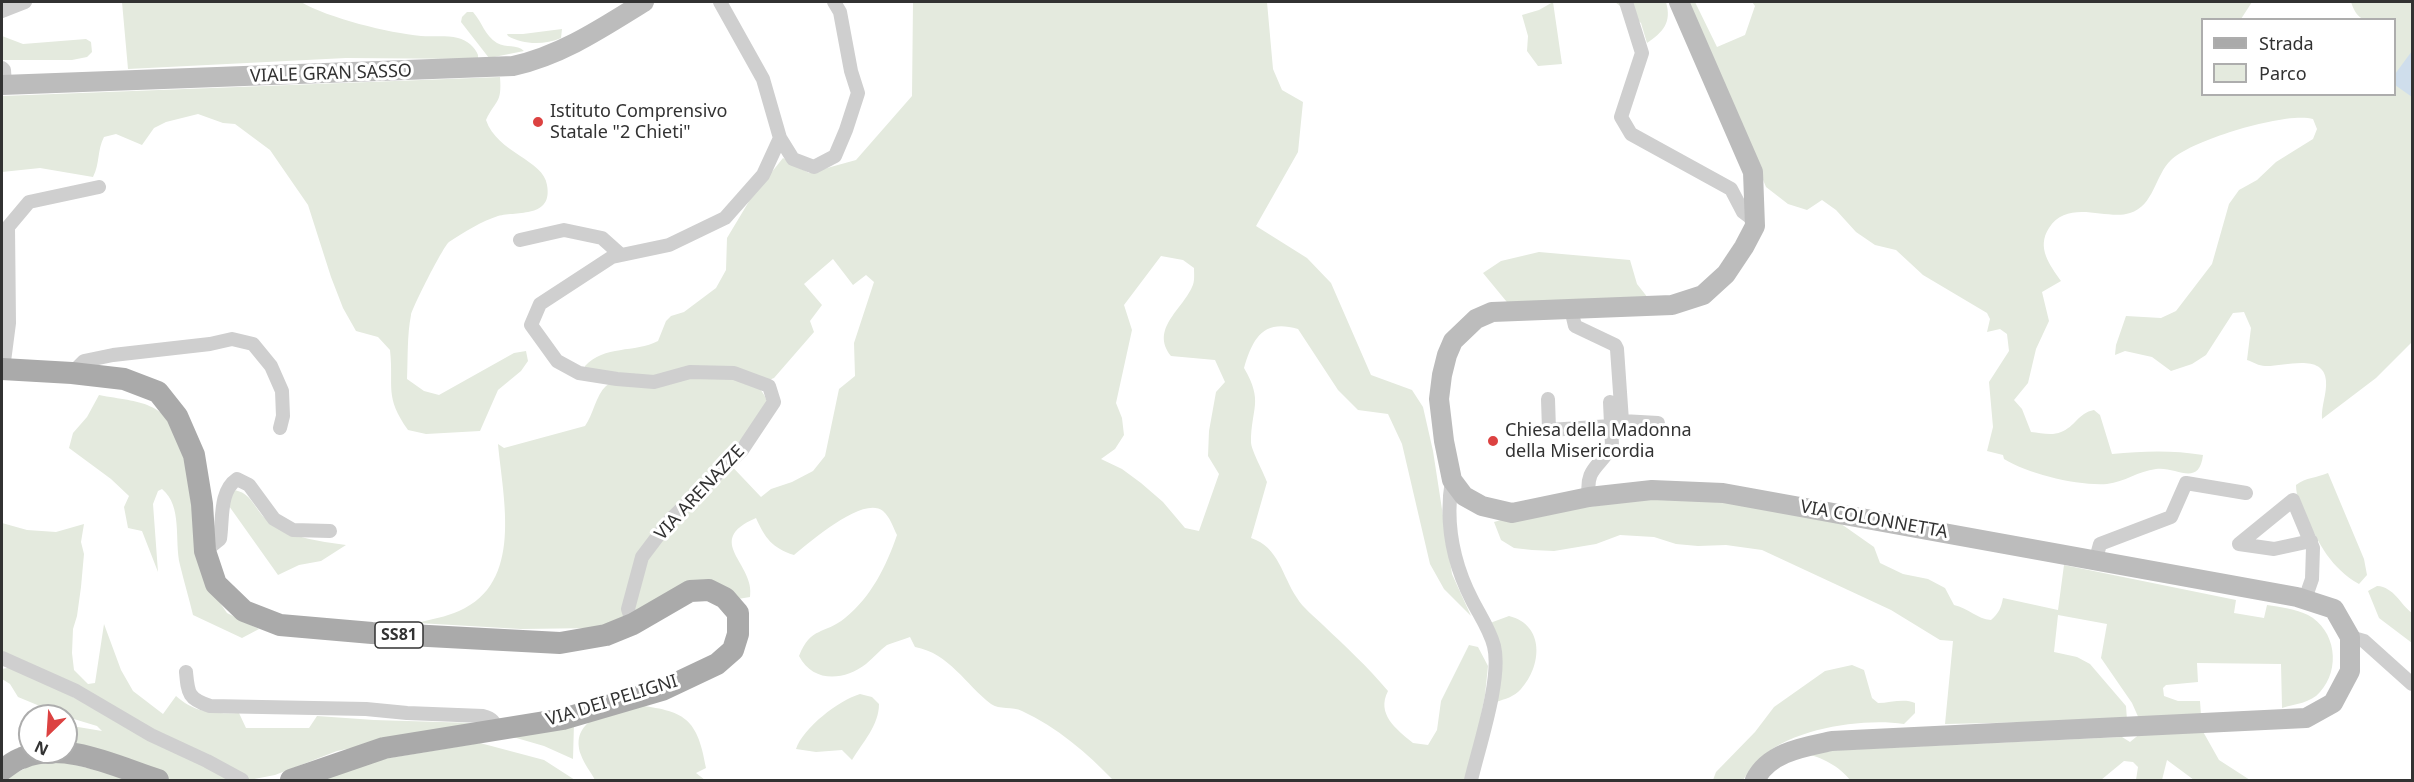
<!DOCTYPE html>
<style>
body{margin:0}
#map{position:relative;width:2414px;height:782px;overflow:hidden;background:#fff;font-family:"Noto Sans",sans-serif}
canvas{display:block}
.frame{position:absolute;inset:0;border:3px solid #323232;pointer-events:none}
.legend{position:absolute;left:2201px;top:18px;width:195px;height:78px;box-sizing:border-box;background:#fff;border:2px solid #adadad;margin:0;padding:8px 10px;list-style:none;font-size:18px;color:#323232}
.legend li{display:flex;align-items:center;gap:12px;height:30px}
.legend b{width:30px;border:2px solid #adadad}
.north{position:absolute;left:18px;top:704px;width:60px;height:60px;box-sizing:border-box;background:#fff;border:2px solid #adadad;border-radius:50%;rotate:205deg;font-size:16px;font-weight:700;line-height:24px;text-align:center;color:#323232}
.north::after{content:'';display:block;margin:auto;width:21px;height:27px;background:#dc4241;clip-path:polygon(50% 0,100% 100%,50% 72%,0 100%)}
</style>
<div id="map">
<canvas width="2414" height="782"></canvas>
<div class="frame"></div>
<ul class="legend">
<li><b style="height:8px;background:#aaa"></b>Strada</li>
<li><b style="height:16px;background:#e4eade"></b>Parco</li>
</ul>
<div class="north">N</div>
</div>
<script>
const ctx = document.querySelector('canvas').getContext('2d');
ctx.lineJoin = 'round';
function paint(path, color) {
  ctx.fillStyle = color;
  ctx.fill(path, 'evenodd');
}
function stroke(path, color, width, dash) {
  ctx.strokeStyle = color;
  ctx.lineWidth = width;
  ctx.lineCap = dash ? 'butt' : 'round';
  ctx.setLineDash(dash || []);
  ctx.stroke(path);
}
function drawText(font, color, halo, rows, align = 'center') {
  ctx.font = font + ' "Noto Sans",sans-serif';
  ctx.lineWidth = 6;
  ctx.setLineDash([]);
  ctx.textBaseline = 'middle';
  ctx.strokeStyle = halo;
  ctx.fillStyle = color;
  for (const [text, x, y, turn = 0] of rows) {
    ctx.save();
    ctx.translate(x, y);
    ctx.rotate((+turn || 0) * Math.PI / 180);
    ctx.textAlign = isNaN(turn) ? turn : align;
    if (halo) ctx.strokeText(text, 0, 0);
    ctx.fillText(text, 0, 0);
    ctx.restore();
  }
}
paint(new Path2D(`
 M122,2H301C328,18 389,33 421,36C433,37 446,35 458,38C467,40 475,47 478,55V59L346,58L128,69Z
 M913,2H1267L1273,69L1282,90L1303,102L1298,152L1256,226L1307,258L1331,283L1371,375L1412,390L1423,407L1433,451L1452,574L1471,616L1444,589L1430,564L1402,444L1388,414L1358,410L1338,390L1298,329C1263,319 1253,338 1244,368C1264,402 1251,408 1251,442C1251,450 1264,473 1267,482L1251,538C1279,547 1282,576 1297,598C1303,608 1314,616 1323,625C1345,646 1368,667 1388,691C1376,714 1396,729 1413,743L1428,745L1437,730L1441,701L1469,645L1478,647L1488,666L1485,695L1468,780H1113C1087,753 1057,727 1022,711C1013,706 999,710 991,704C966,685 949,653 915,647L910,637C903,640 894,642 887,645C880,650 873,658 866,664C844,681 813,683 799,656C811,626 824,635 845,618C871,597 886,567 897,535C893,527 890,517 883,511C863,495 809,543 794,555C772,548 765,538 756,518C702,541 756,564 750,597L738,599L722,591L705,586L691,587L675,592L643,611L596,628L521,629L418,623C431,619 446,617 459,611C524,583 503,499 498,444L504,448L585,426C593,415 596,395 606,386C617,377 634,386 646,385C660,383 673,378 687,376C713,373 759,371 767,402L753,427L724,458L761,497L771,489L792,482L813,471L825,456L839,389L855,376L854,343L874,282L866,275L853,285L833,259L804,284L822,305L810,321L814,332L774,378L764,382L737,372L725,371L688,370L651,381L584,372L585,366C604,345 635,353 658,341L666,321L671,316L684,312L716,288L726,270L727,238L751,198L783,158L809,173L856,160L912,96ZM1161,256L1183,260L1194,268C1194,274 1195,282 1192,287C1182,310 1150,329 1171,356L1215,360L1225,382L1216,392L1209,431L1208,456L1219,474L1199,531L1185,528L1163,502L1141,483L1122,469L1101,459L1115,449L1124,435L1122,418L1116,403L1132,330L1124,305Z
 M1553,2L1562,64L1538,66L1527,51L1528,36L1522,15L1539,10Z
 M1615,2H1666C1672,23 1663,32 1647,43L1641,23Z
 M1689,2H1695L1717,47L1745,35L1755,6L1752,2H2252L2241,19L2202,20V94H2394V20C2371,19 2359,27 2351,2H2412V342L2376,378L2322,419C2321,406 2327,394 2326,381C2324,352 2283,367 2265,366C2259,366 2253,362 2247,360L2251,328L2244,312L2233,313L2206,355L2192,364L2171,371L2152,357L2125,351L2115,355L2116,345L2126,316L2161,318L2176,311L2212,264L2229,204L2239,190L2257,180L2276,162L2313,139L2317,129L2313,119C2287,111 2191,140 2171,160C2155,175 2154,206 2130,213C2107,221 2068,198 2049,228C2036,248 2050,265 2061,281L2042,292L2049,321L2036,349L2028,383L2014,400L2022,409L2031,432C2041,433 2052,436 2061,432C2075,427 2078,413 2094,410L2100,415L2112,454C2144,451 2172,450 2203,455C2199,488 2176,466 2156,469C2138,471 2125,482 2107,484C2078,486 2028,474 2004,459L2003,455L1987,451L1993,427L1989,382L2009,351L2007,334L2000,329L1987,332L1990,319L1987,313L1923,275L1896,250L1875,245L1856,232L1836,210L1822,200L1807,210L1788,204L1766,187Z
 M467,12H473C482,22 485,36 497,43C506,48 517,44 524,51L489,58L461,22L462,17Z
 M562,29L561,38C545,45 523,45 508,36L507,34H523Z
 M2,36L23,44L86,39L91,42L92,52L87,57L72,60H2Z
 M500,77C502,104 496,99 486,120C497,153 544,160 547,185C553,218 518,211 498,216C482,221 464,232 449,242C444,245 413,306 411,315C407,335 408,358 407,379L424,391L439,395L514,353L526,351L528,361L521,371L498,390L480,431L426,434L408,430C384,396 394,388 390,350L378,337L356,331L343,308L331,277L308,205L270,150L235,124L223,123L198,114L166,122L154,128L142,145L116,134L104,137C97,150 100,164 93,177L40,168L2,172V96Z
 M1539,252L1630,260L1637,284L1652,303L1511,307L1483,273L1501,261Z
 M99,395C141,403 165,400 182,445L203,578L227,613L259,629L242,638L193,615C189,598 184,582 180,565C174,541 183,506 162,489L158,491L153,504L158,572L142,531L128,528L124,507L129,496L111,479L69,448L73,433L87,417Z
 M2328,473L2364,559L2367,575L2359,584C2331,568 2319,544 2306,517C2301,506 2296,497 2296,485C2306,477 2317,478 2328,473Z
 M233,490C252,492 254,509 267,520C289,538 318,541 346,545L321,561L299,565L278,575L229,506Z
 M1654,498L1728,503L1837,521L1874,547L1880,563L1903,574L1928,579L1945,588L1954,605C1968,608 1977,619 1991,620C1999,613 2001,608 2003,598L2058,610L2064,565L2236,600L2234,613L2264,618L2267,605C2280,607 2296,609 2308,615C2336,630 2341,669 2320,692C2311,703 2295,704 2282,708L2281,664L2197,663L2198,682L2166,685L2163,688L2164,696L2178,701H2200L2201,715L2140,721L2132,703L2101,658L2107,624L2058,615L2054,652L2077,657L2090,664L2126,706L2127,720L1945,724L1953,641L1940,640L1891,610L1762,550L1726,545L1698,546L1676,544L1654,537L1620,535L1596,544L1554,551L1532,550L1514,548L1501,540L1494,522L1508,518Z
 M2,523L27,530L56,532L84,524L81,542L84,554L81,587L77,616L73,629L72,653L74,670L88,684L95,683L104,624L121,670L133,691L163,714L176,696C195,713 214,714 239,713L246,728H309L317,716L374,720L474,723L337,751L275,775L249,780L2,658Z
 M2377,586C2394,587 2400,604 2412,613V643L2379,618L2368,591Z
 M1509,616C1545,625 1542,666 1521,689C1514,697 1505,699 1496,702L1490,623Z
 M1852,665L1864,670L1872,698L1878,703C1890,703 1904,698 1915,703V713L1904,724C1863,718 1797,728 1764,755C1755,762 1749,771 1743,780H1713L1716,772L1755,732L1774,707L1825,671Z
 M12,667L79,700L232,780H173L66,750V725L102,731L97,726L64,716L18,697L10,684L2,679V669Z
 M860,694L872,697L879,704C879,725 863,742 852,760L842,750L816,752L796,749C803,728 839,700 860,694Z
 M630,704C682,711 697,714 706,768L696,773L705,780H595C591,772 584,764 581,755C569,721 607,712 630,704Z
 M574,723L573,759L544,746L513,737Z
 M2201,728L2219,760L2250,780H2194L2167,760L2162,780H2136L2138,767L2133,762L2124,761L2101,780H1850C1840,767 1821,756 1804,754L1841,750L2122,737L2130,742L2142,732Z
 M480,743L544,760L575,780H312L371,761Z
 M46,758L138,780H2Z`), '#e4eade');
paint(new Path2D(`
 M2412,51V97L2395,85V74Z`), '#cfdeec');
stroke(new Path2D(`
 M1626,2L1642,53L1621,117L1631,134L1731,189L1743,212L1755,221
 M2,11L25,2
 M2,68L4,70L5,85
 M780,138L793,159L814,167L835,156L846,130L858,93L851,71L840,12L834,2
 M520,240L564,230L602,238L621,255
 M1571,309L1575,326L1615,345L1617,349L1622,421L1658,423
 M3,369L9,323L8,227L29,202L99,187
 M72,373L84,361L113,355L210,344L232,339L253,344L271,366L282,391L283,416L280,428
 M1548,399L1549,430L1611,426
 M1452,480C1445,522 1453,563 1472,600C1479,614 1490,630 1494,646C1502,678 1479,746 1471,780
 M1589,497C1585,468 1599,468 1612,446L1610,402
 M2239,544L2293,500L2313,548L2312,579L2305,599
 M2239,544L2274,549L2311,541
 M205,551L220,539C223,520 219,491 237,479L249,485L274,519L293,530L330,531
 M2096,559L2100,544L2171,517L2186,483L2246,493
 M633,624L628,609L642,557L670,520L742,450L774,402L769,386L734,373L690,372L654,382L617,379L579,373L557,361L531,325L540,304L612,257L669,245L725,218L763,175L780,138L763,79L720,2
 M2350,637L2364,641L2412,684
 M2,658L76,691L151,735L207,761L242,780
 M186,672C188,693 188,699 210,706L366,709L407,713L483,716C492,718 496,722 497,731`), '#cfcfcf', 14);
stroke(new Path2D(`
 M1679,2L1753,172L1755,226L1744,247L1726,274L1703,295L1672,305L1492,312L1476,319L1453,341L1447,355L1442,375L1439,399L1444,441L1452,480L1464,496L1482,506L1512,513L1589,497L1652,490L1723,493L2297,597L2334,609L2350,637V671L2333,703L2306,718L1832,741C1804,747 1769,752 1755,780
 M2,85L513,66C562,55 602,28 644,2`), '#bcbcbc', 20);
stroke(new Path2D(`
 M2,369L72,373L124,379L158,392L177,416L194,455L202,504L205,551L216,584L244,611L280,625L372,633L560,643L606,635L633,624L690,591L709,590L725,598L738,613V634L733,650L717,664L662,690L563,719L384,748L291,780
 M2,770C8,766 15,760 22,758C65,740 117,767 158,780`), '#aaa', 22);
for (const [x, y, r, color] of [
 [538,122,6,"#dc4241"],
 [1493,441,6,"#dc4241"]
]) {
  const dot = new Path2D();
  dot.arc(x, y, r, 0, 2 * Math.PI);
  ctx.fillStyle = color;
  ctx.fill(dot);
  stroke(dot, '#fff', 2);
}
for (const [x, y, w] of [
 [399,635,48]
]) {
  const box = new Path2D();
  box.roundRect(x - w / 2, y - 13, w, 26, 4.5);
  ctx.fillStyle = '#fff';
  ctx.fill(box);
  stroke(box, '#323232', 1.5);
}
drawText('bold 16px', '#323232', null, [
 ["SS81",399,635]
]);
drawText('18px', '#323232', '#fff', [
 ["VIALE GRAN SASSO",331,74,-2],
 ["VIA ARENAZZE",700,493,-47],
 ["VIA COLONNETTA",1874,520,10],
 ["VIA DEI PELIGNI",612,701,-17]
]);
drawText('18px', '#323232', '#fff', [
 ["Istituto Comprensivo",550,112],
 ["Statale \"2 Chieti\"",550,133],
 ["Chiesa della Madonna",1505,431],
 ["della Misericordia",1505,452]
], 'left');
</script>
